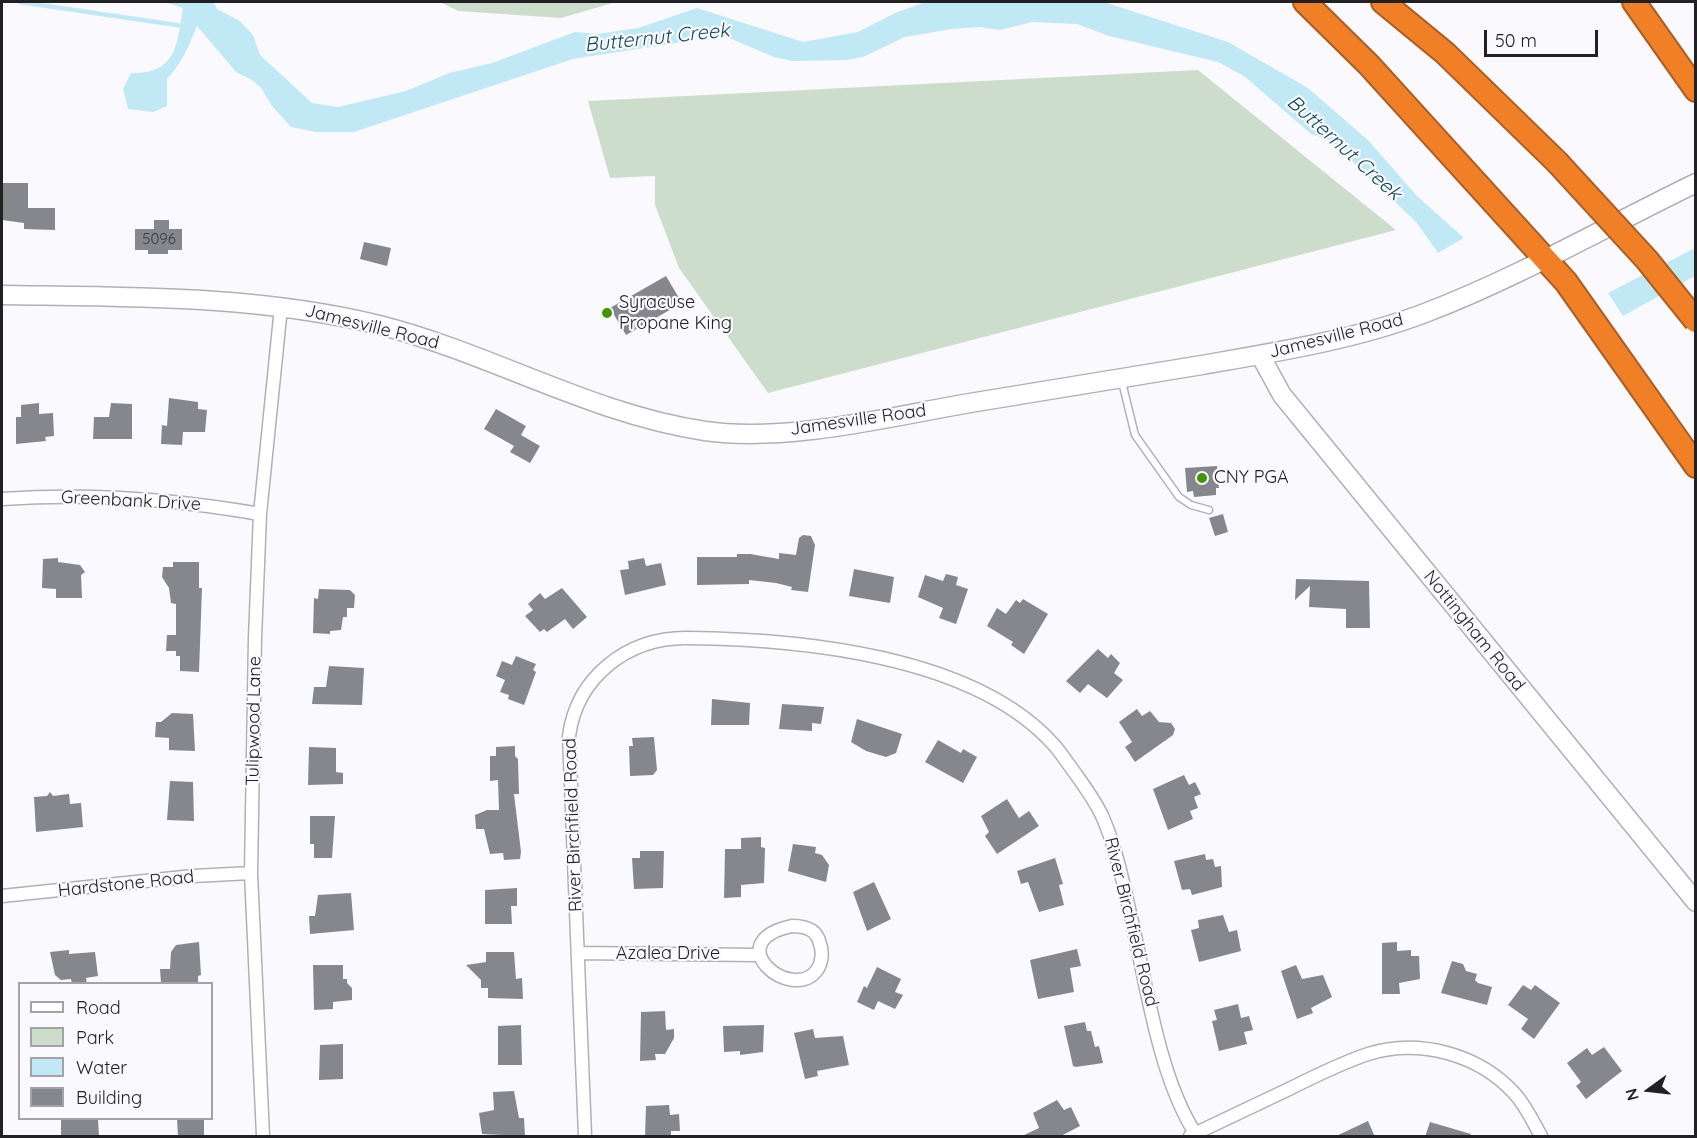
<!DOCTYPE html>
<style>
body{margin:0}
#map{position:relative;width:1697px;height:1138px;overflow:hidden;background:#fafafe;font-family:Quicksand,sans-serif}
canvas{display:block}
.frame{position:absolute;inset:0;border:3px solid #212124;pointer-events:none}
.legend{position:absolute;left:18px;top:982px;width:195px;height:138px;box-sizing:border-box;background:#fafafe;border:2px solid #a3a3a7;margin:0;padding:8px 10px;list-style:none;font-size:18px;color:#212124}
.legend li{display:flex;align-items:center;gap:12px;height:30px}
.legend b{width:30px;border:2px solid #a3a3a7}
.north{position:absolute;left:1619px;top:1060px;width:60px;height:60px;-webkit-text-stroke:4px #fafafe;paint-order:stroke;rotate:255deg;font-size:16px;font-weight:700;line-height:24px;text-align:center;color:#212124}
.north::after{content:'';display:block;margin:auto;width:21px;height:27px;background:#212124;clip-path:polygon(50% 0,100% 100%,50% 72%,0 100%)}
.scale{position:absolute;left:1484px;top:30px;width:114px;height:27px;box-sizing:border-box;border:3px solid #212124;border-top:0;padding-left:8px;font-size:18px;line-height:21px;white-space:nowrap;color:#212124;-webkit-text-stroke:4px #fafafe;paint-order:stroke}
</style>
<div id="map">
<canvas width="1697" height="1138"></canvas>
<div class="frame"></div>
<ul class="legend">
<li><b style="height:8px;background:#fff"></b>Road</li>
<li><b style="height:16px;background:#cdddcb"></b>Park</li>
<li><b style="height:16px;background:#c0e9f5"></b>Water</li>
<li><b style="height:16px;background:#86878d"></b>Building</li>
</ul>
<div class="north">N</div>
<div class="scale">50 m</div>
</div>
<script>
const ctx = document.querySelector('canvas').getContext('2d');
ctx.lineJoin = 'round';
function paint(path, color) {
  ctx.fillStyle = color;
  ctx.fill(path, 'evenodd');
}
function stroke(path, color, width, dash) {
  ctx.strokeStyle = color;
  ctx.lineWidth = width;
  ctx.lineCap = dash ? 'butt' : 'round';
  ctx.setLineDash(dash || []);
  ctx.stroke(path);
}
function drawText(font, color, halo, rows, align = 'center') {
  ctx.font = font + ' Quicksand,sans-serif';
  ctx.lineWidth = 4.5;
  ctx.setLineDash([]);
  ctx.textBaseline = 'middle';
  ctx.strokeStyle = halo;
  ctx.fillStyle = color;
  for (const [text, x, y, turn = 0] of rows) {
    ctx.save();
    ctx.translate(x, y);
    ctx.rotate((+turn || 0) * Math.PI / 180);
    ctx.textAlign = isNaN(turn) ? turn : align;
    if (halo) ctx.strokeText(text, 0, 0);
    ctx.fillText(text, 0, 0);
    ctx.restore();
  }
}
paint(new Path2D(`
 M440,2H616L561,18L458,11Z
 M1198,70L1396,230L768,393L679,268L655,205V176L610,178L588,101Z`), '#cdddcb');
paint(new Path2D(`
 M164,2H214L217,9L240,21L253,35L260,55L312,103L338,107L406,91L449,73L492,63L575,32L598,34L638,28L697,8L803,42L858,32L895,13L925,2H1104L1228,42L1308,88L1369,141L1416,195L1464,238L1438,253L1416,222L1331,141L1311,134L1244,76L1218,62L1109,36L1077,24L1032,22L1000,30L979,27L952,29L905,37L863,57L847,60L792,61L774,57L717,33L693,36L683,42L573,59L354,132H316L291,127L272,106L261,88L252,80L236,72L197,26C189,46 182,63 167,79V106L153,112L128,109L123,89L131,73C177,74 177,44 183,8Z
 M1695,248V276L1623,316L1608,293Z`), '#c0e9f5');
stroke(new Path2D(`
 M20,2L183,26`), '#c0e9f5', 4.5);
paint(new Path2D(`
 M3,183H28V208H55V230L24,229V223L2,220Z
 M154,220H169V229H182V250H168V254H148V250H135V229H154Z
 M364,242L391,248L387,266L360,259Z
 M666,276L682,303L626,335L610,308Z
 M169,398L198,402V409L207,410L205,432H183L182,445L161,444L162,425L167,426Z
 M39,403V414L53,413L54,436L45,437L46,441L16,444V417H21V405Z
 M111,403L132,404V439H93L94,417H109Z
 M496,409L526,426L521,435L540,446L530,463L510,452L514,446L484,429Z
 M1217,466L1219,488H1216V495L1194,497L1193,491L1187,492L1185,468Z
 M1223,514L1228,532L1215,536L1209,518Z
 M803,535L811,536L815,545L808,592L791,590L792,587L776,583L749,580V584L697,585V557H737V554H750L779,559V553L796,555L799,538Z
 M58,558V562L80,565L85,572L81,575L82,598H56V589L42,588L43,559Z
 M644,558L646,566L661,563L666,585L625,595L620,570L629,569L628,561Z
 M173,562H199V588H202L199,672L180,671V656H176V651H166L167,635H176V604L171,603L169,588L162,577L163,567H173Z
 M854,569L894,577L890,603L849,596Z
 M946,574L958,577L956,585L968,589L956,624L939,618L943,608L918,597L925,575L943,581Z
 M1296,579L1369,581L1370,628H1346V609L1309,607L1310,586L1295,600Z
 M562,588L587,617L573,629L565,619L547,632L544,629L540,632L525,616L533,610L528,604L540,593L545,599Z
 M319,589L350,590L355,595L354,608H347V617H343L341,630L330,631V634L313,633L314,598L318,599Z
 M1023,599L1048,614L1024,654L1011,645L1013,642L987,626L997,608L1006,614L1016,600L1020,603Z
 M1098,649L1108,658L1111,654L1120,663L1114,673L1123,680L1107,698L1088,684L1080,693L1066,681Z
 M516,656L536,664L533,670L536,672L524,705L508,699L509,695L500,692L505,680L496,676L502,661L512,665Z
 M329,666L364,668L362,705L312,704L314,687H326Z
 M712,699L750,703L749,725H711Z
 M782,704L824,707L821,724L812,723V731L779,729Z
 M1137,709L1142,716L1150,711L1159,722L1171,723L1175,729L1173,735L1135,762L1125,747L1132,742L1119,722Z
 M172,713L193,714L195,751L169,750V738L155,737L156,722H161Z
 M857,719L902,734L896,753L886,757L866,751L851,742Z
 M654,737L657,770L653,775L630,776L629,746H633L632,738Z
 M938,740L961,753L963,749L977,757L963,783L925,762Z
 M515,746V756L518,759L519,794H514L521,852L520,859L504,860L503,853L490,854L484,829H476L475,815L487,810H499L498,780L490,781V756H496V747Z
 M309,747L336,748V772L343,773V784L308,785Z
 M1184,775L1189,785L1195,782L1201,794L1194,797L1198,808L1190,811L1193,819L1168,830L1153,789Z
 M170,781L193,782L194,821L167,820Z
 M50,792L53,796L69,794L70,804L81,803L83,827L36,832L34,797L47,796Z
 M1007,799L1019,818L1029,811L1039,826L997,854L985,836L989,832L981,816Z
 M310,816H335L332,858H314V844H310Z
 M761,837V847L765,848L764,883L741,885V897L724,898L725,849H741V838Z
 M793,844L816,847L815,853L822,855L829,865L826,882L788,871Z
 M640,851H664L663,888L634,889L632,858H640Z
 M1205,854L1206,860L1213,859L1215,867L1221,866L1222,887L1192,895L1190,889L1182,890L1174,861Z
 M1055,858L1063,884L1059,885L1064,905L1039,912L1028,882L1021,884L1017,871Z
 M874,882L891,919L867,931L853,892Z
 M517,888V906H511L512,924H485V890Z
 M351,893L354,930L310,934L309,916H315L318,895Z
 M1223,915L1229,932L1237,930L1241,951L1199,962L1191,930L1199,928L1198,920Z
 M199,942L201,975L198,976V984L161,983L160,969H170L171,952L176,945Z
 M1397,942V951L1411,950V956H1419L1420,979L1399,983L1400,994H1382V943Z
 M1077,949L1081,966L1070,968L1074,992L1038,999L1030,960Z
 M69,950V954L95,952L98,976L86,978L87,984H72L71,979L61,980L55,975L50,952Z
 M486,952H514L516,979L522,978L523,999L488,998V988H481V980L466,965L486,962Z
 M1452,961L1463,964L1466,971L1477,974L1475,980L1478,983L1492,987L1487,1005L1441,993Z
 M313,965H343V979H347V983L352,988V1000L333,1002V1009L314,1010Z
 M1296,965L1302,979L1323,975L1332,997L1311,1008L1313,1013L1297,1019L1281,971Z
 M877,967L901,979L895,992L903,995L895,1009L878,1001L874,1010L857,1002L864,986L867,988Z
 M1523,985L1531,990L1535,985L1560,1003L1534,1039L1521,1029L1528,1019L1508,1005Z
 M1238,1004L1241,1018L1249,1016L1253,1030L1244,1032L1247,1044L1219,1051L1212,1021L1217,1020L1214,1010Z
 M665,1011L666,1030L674,1029V1038L665,1054H655L656,1060L640,1061L641,1012Z
 M1085,1022L1087,1031H1091L1095,1047L1099,1046L1103,1063L1076,1067L1073,1066L1064,1026Z
 M521,1025L522,1065H498V1026Z
 M764,1025L763,1052L740,1055V1051L724,1052L723,1026Z
 M813,1029L815,1038L843,1036L849,1065L817,1071L818,1076L805,1079L794,1033Z
 M343,1044V1079L319,1080L320,1045Z
 M1604,1047L1622,1071L1586,1099L1576,1086L1581,1082L1567,1063L1587,1048L1592,1055Z
 M514,1091L519,1118H524L525,1136L482,1134L479,1113L494,1110L493,1092Z
 M1057,1100L1064,1110L1071,1107L1080,1126L1059,1137H1020L1039,1128L1033,1113Z
 M669,1105L670,1115L679,1114L680,1131H671V1137H645L646,1106Z
 M61,1119H98L99,1137H61Z
 M177,1119H204V1137H178Z
 M1368,1121L1375,1137H1334Z
 M1430,1122L1471,1134L1470,1137H1425Z`), '#86878d');
const lane = new Path2D(`
 M1122,382L1135,435L1179,497L1191,505L1209,510`);
const street = new Path2D(`
 M2,499C88,493 175,499 260,514
 M2,896L193,876L251,873
 M792,926C805,926 817,929 820,944C823,952 822,963 817,970C792,1004 717,942 792,926Z
 M578,953L757,955
 M263,1136L251,873L255,638L260,514L281,307
 M585,1136L569,736C577,677 627,638 686,638C799,639 974,655 1054,745C1062,754 1068,764 1075,773C1085,787 1096,802 1103,818C1116,848 1123,882 1130,913C1146,981 1158,1075 1195,1133
 M1190,1136C1223,1120 1256,1105 1289,1089C1315,1076 1341,1063 1368,1054C1419,1038 1479,1054 1515,1094C1526,1106 1533,1122 1541,1136`);
const secondary = new Path2D(`
 M2,295C127,297 256,295 379,325C490,353 591,414 705,431C789,443 892,416 976,402C1051,390 1127,377 1202,365C1277,352 1354,340 1425,313C1517,278 1607,226 1696,183
 M1260,355L1282,395L1696,902`);
const highway = new Path2D(`
 M1305,2L1369,65L1566,282L1696,466
 M1383,2L1445,53L1557,162
 M1634,2L1696,90`);
stroke(lane, '#b0b1b7', 9);
stroke(street, '#b0b1b7', 15);
stroke(secondary, '#b0b1b7', 21);
stroke(highway, '#a85e25', 26);
stroke(lane, '#fff', 6);
stroke(street, '#fff', 12);
stroke(secondary, '#fff', 18);
stroke(highway, '#f07f26', 22);
const highwayBridge = new Path2D(`
 M1557,162L1647,260L1696,321`);
stroke(highwayBridge, '#a85e25', 26, []);
stroke(highwayBridge, '#f07f26', 22);
for (const [x, y, r, color] of [
 [607,313,6,"#429400"],
 [1202,478,6,"#429400"]
]) {
  const dot = new Path2D();
  dot.arc(x, y, r, 0, 2 * Math.PI);
  ctx.fillStyle = color;
  ctx.fill(dot);
  stroke(dot, '#fafafe', 2);
}
drawText('15px', '#3a3a3e', null, [
 ["5096",159,239]
]);
drawText('18px', '#212124', '#fafafe', [
 ["Syracuse",619,303],
 ["Propane King",619,324],
 ["CNY PGA",1214,478]
], 'left');
drawText('18px', '#212124', '#fafafe', [
 ["Jamesville Road",372,327,14],
 ["Jamesville Road",1336,336,-14],
 ["Jamesville Road",858,420,-8],
 ["Greenbank Drive",131,501,3],
 ["Nottingham Road",1474,631,51],
 ["Tulipwood Lane",254,721,-89],
 ["River Birchfield Road",573,825,-92],
 ["Hardstone Road",126,884,-6],
 ["River Birchfield Road",1131,922,76],
 ["Azalea Drive",668,954]
]);
drawText('italic 20px', '#114a57', '#fafafe', [
 ["Butternut Creek",657,38,-6],
 ["Butternut Creek",1344,148,42]
]);
</script>
